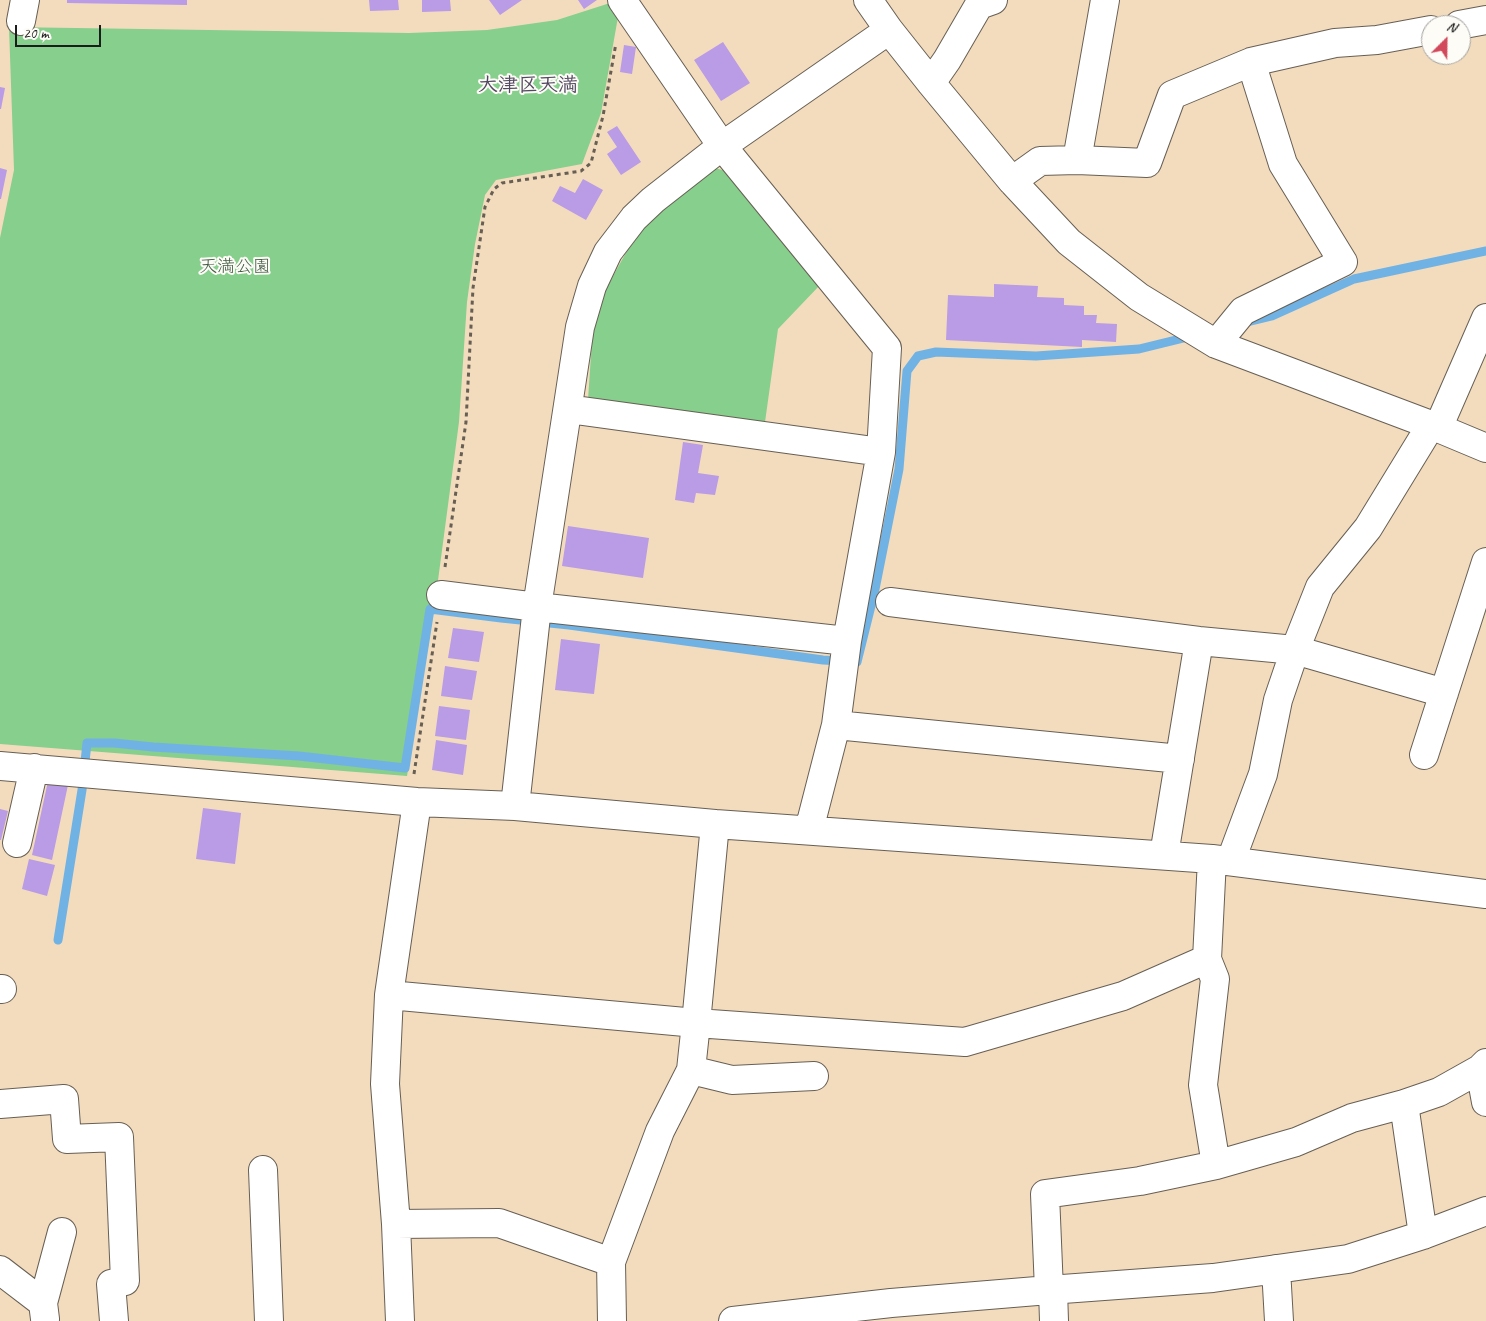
<!DOCTYPE html>
<meta charset="utf-8">
<style>
body{margin:0}
#map{position:relative;width:1486px;height:1321px;overflow:hidden;background:#f3dcbd;font-family:Caveat,sans-serif}
canvas{display:block}
.north{position:absolute;left:1421px;top:15px;width:50px;height:50px;box-sizing:border-box;background:#fdfcf7;border:1px solid #a3a29f;border-radius:50%;rotate:23deg;font-size:14px;font-weight:700;line-height:20px;text-align:center;color:#1c1c1c}
.north::after{content:'';display:block;margin:auto;width:18px;height:22px;background:#d1495b;clip-path:polygon(50% 0,100% 100%,50% 72%,0 100%)}
.scale{position:absolute;left:15px;top:25px;width:86px;height:22px;box-sizing:border-box;border:2px solid #1c1c1c;border-top:0;padding-left:6px;font-size:15px;line-height:18px;white-space:nowrap;color:#1c1c1c;-webkit-text-stroke:4px #fdfcf7;paint-order:stroke}
</style>
<div id="map">
<canvas width="1486" height="1321"></canvas>
<div class="north">N</div>
<div class="scale">20 m</div>
</div>
<script>
const ctx = document.querySelector('canvas').getContext('2d');
ctx.lineJoin = 'round';
function paint(path, color) {
  ctx.fillStyle = color;
  ctx.fill(path, 'evenodd');
}
function stroke(path, color, width, dash) {
  ctx.strokeStyle = color;
  ctx.lineWidth = width;
  ctx.lineCap = dash ? 'butt' : 'round';
  ctx.setLineDash(dash || []);
  ctx.stroke(path);
}
function drawText(font, color, halo, rows, align = 'center') {
  ctx.font = font + ' Caveat,"Klee One",sans-serif';
  ctx.lineWidth = 4;
  ctx.setLineDash([]);
  ctx.textBaseline = 'middle';
  ctx.strokeStyle = halo;
  ctx.fillStyle = color;
  for (const [text, x, y, turn = 0] of rows) {
    ctx.save();
    ctx.translate(x, y);
    ctx.rotate((+turn || 0) * Math.PI / 180);
    ctx.textAlign = isNaN(turn) ? turn : align;
    if (halo) ctx.strokeText(text, 0, 0);
    ctx.fillText(text, 0, 0);
    ctx.restore();
  }
}
paint(new Path2D(`
 M610,3L618,17L601,113L582,164L496,180L485,195L475,244L467,302L459,422L435,603L407,776L0,744V238L14,170L9,27L409,33L487,30L557,20Z
 M711,167L730,172L820,285L778,329L765,422L608,405L588,400L594,310L637,233Z`), '#86cf8c');
stroke(new Path2D(`
 M1243,323L1272,316L1354,279L1486,251
 M854,662H857L874,594L899,469L907,371L918,356L936,352L1036,356L1139,349L1192,336
 M58,940L82,790L87,743H114L153,747L299,756L405,768L430,609L501,618L569,625L823,660L841,661`), '#71b2e5', 9);
paint(new Path2D(`
 M67,0H187V5L67,3Z
 M369,0H398L399,10L370,11Z
 M422,0H450L451,11L422,12Z
 M489,0H522L500,15Z
 M578,0H597L584,9Z
 M723,42L750,83L721,101L694,60Z
 M624,45L636,47L632,74L620,72Z
 M0,87L5,88L1,109H0Z
 M617,126L641,162L621,175L607,154L617,147L607,132Z
 M0,168L7,170L1,199H0Z
 M583,179L603,190L586,220L552,201L560,186L575,193Z
 M994,284L1038,286L1037,297L1064,298V305L1084,306V315H1097L1096,323L1117,324L1116,342L1082,340V347L946,340L948,295L994,297Z
 M683,442L703,445L698,473L719,476L715,495L696,493L694,503L675,500Z
 M568,526L649,538L643,578L562,566Z
 M453,628L484,632L479,662L448,658Z
 M561,639L600,644L594,694L555,690Z
 M445,666L477,671L472,700L441,696Z
 M439,706L470,710L466,740L435,736Z
 M436,740L467,745L463,775L432,770Z
 M48,781L68,785L52,860L32,855Z
 M203,808L241,813L235,864L196,859Z
 M0,809L8,811L1,840H0Z
 M29,859L55,865L47,896L22,889Z`), '#ba9be5');
const minor = new Path2D(`
 M868,0L889,30L931,83L1012,181L1069,242L1139,297L1216,344L1431,425L1486,448
 M21,21L25,0
 M1459,25L1486,20
 M931,83L947,60L979,5L993,0
 M1077,160L1105,0
 M1012,181L1040,161L1077,160L1147,163L1172,95L1251,62L1335,43L1377,40L1431,30
 M1216,344L1243,311L1343,262L1283,164L1251,62
 M568,409L881,452
 M1438,428L1486,318
 M441,595L537,607L847,641L881,452L887,348L722,146L622,0
 M890,602L1199,641L1295,650L1444,693
 M836,725L1180,759
 M1424,755L1486,562
 M0,766L417,802L515,806L715,824L1212,859L1486,894
 M515,806L537,607L580,327L592,286L608,252L634,218L653,200L722,146L889,30
 M809,830L836,725L847,641
 M17,843L34,768
 M1164,855L1199,641
 M1231,860L1263,774L1278,700L1295,650L1320,587L1368,528L1431,425
 M1207,959L1215,979L1203,1085L1216,1165
 M0,989H2
 M389,995L696,1023L965,1042L1123,996L1207,959L1212,859
 M1480,1069L1486,1102
 M691,1070L732,1080L814,1076
 M0,1104L64,1099L67,1139L119,1137L125,1281L111,1284L114,1321
 M1404,1104L1423,1235
 M263,1170L269,1321
 M396,1224L499,1223L611,1262
 M1276,1269L1279,1321
 M0,1270L43,1303L45,1319
 M1049,1290L1045,1194L1140,1181L1216,1165L1296,1142L1352,1118L1404,1104L1439,1092L1480,1069L1486,1063
 M1053,1290L1054,1321
 M43,1303L62,1232
 M400,1321L396,1224L385,1084L389,995L417,802
 M612,1321L611,1262L660,1131L691,1070L696,1023L715,824
 M733,1321L891,1303L1049,1290L1213,1278L1348,1259L1423,1235L1486,1211`);
stroke(minor, '#675f54', 30);
stroke(new Path2D(`
 M445,567L466,422L473,288L485,207L494,189L502,183L581,171L591,163L603,116L616,43
 M414,774L437,622`), '#675f54', 3, [4, 4]);
stroke(minor, '#fff', 28);
drawText('18px', '#415b43', '#fdfcf7', [
 ["天満公園",235,267]
]);
drawText('bold 20px', '#534862', '#fdfcf7', [
 ["大津区天満",528,86]
]);
</script>
